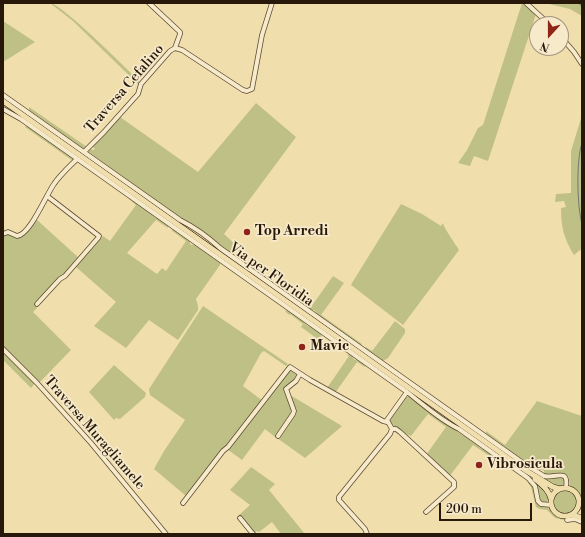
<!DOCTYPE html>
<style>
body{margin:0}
#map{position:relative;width:585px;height:537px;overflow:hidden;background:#f1dead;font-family:"Libre Bodoni",serif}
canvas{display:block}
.frame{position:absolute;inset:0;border:4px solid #27180a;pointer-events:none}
.north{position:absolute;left:529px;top:16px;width:40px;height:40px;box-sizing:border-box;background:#f6eaca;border:1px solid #a3967d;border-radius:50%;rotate:201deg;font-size:11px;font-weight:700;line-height:16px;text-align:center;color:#27180a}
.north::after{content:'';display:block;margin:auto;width:14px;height:18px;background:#8f2418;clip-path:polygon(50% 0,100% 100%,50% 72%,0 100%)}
.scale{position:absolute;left:439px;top:503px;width:93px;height:18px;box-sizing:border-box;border:2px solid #27180a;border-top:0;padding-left:5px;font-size:12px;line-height:14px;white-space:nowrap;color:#27180a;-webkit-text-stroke:3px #f6eaca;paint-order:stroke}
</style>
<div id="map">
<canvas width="585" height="537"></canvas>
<div class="frame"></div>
<div class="north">N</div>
<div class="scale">200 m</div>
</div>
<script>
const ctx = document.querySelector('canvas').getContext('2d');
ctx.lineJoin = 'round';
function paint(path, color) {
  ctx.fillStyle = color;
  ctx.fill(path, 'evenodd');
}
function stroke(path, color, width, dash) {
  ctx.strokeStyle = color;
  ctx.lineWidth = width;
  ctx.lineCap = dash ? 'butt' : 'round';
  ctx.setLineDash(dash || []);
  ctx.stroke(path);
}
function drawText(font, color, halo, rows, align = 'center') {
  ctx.font = font + ' "Libre Bodoni",serif';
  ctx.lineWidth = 3.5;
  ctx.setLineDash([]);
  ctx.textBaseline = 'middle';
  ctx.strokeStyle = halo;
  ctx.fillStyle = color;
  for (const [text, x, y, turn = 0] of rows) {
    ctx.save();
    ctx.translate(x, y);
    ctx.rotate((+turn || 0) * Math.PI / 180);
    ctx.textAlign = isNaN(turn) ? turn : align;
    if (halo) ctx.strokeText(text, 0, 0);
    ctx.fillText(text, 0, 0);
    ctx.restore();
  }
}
paint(new Path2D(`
 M50,3C61,3 128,70 140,82L139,85L73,21Z
 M522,3L536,14L488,161L474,156L470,166L458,163L467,150L478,128L483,125Z
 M545,3H582V16L570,9Z
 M3,21L35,42L3,62Z
 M256,103L296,137L224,234L236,245L231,251L234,253L233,256C216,243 200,228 180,218L89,152V149L93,150L95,149L92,146L120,117L198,172Z
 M29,107L87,147L82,148L29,110Z
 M582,115V251L580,250L574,255C564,239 561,227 561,208L566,207L564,201L555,202L556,194L571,193V151Z
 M27,125L73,157V161L25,127Z
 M129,199H132L153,214V216L157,217L168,225V228L156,220L127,253L157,274L162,268L166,271L186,241L171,230L174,229L190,240V244L192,245L195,244L220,261V265L196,299L198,306V310L178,340L149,320L126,348L94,326L116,302L76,267L103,236L110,241L136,205Z
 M401,204L422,214L441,226L443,223C444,228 456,245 459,250L403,325L351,285L352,283Z
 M36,219L79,258L38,302H36L34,303L37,308L33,312L71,350L39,383L3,347V235L7,233L17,237H21Z
 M333,276L344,283L321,315L362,344L360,345L317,314L314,310H311L306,306V304L311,307Z
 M203,306L288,364L286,366L264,351L261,353L243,386L263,401L227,447L222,450L186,496L154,469L164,451L185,420L150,395L149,389Z
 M289,310L304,321V323L309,327L311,325L321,333V336L319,340L301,327L303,324L290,314L289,315L285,311Z
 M395,321L405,329V333L388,358L383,361L365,348L366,347L372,351Z
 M3,350L35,383L31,388L3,360Z
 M350,354L352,356L353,358L355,360L357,359L365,364V367L357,362L335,393L327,388L349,356L347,355Z
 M114,365L146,393L145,397L120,419L116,418L114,420L89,392Z
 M290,368L299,374L295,380L287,386L293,409L292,414L275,437L265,429L242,460L227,449Z
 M290,395L342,426L305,458L277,438L296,412L295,408Z
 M410,396L449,426L459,431L458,432L464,436L465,435L479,445V447L482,449H484L491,453V457L473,445L449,477L426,455L446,427L428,414L411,436L403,433L389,422V419L404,398Z
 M537,401L582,416V497L580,498L576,490L570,486C569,483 570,479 568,476C563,471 550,476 544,475V471L542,469L539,471L486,434V431L505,445Z
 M251,467L275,484L269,490L305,534H281L272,522L259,532L257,531L254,534L239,515L250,505L230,490Z
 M561,477L564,478V486C556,486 551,483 544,479Z
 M530,481L533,484L539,505L547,507L553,514L564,518V520L555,518L547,510L540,509L536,507L531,487L528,483Z
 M536,482L547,493L549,499L547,502L544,503L541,502Z
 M553 502a12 12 0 1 1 24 0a12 12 0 1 1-24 0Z`), '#bec086');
stroke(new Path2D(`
 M579,3L582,7
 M582,143C576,160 577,207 582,224`), '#6e7970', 1);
const minor = new Path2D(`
 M149,3L180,32V34L175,48
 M526,3L549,24
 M561,37L574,52L582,64
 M3,95L180,220C194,227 208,237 220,248L523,463L544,476C556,479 569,467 566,488
 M3,109L21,119L407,392C424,405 440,420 459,429L528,478L535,486L538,501L541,504L551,505
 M84,152L104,132L138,94L141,84L170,51L175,48L182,50L243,90L247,91L252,89L262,35L272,3
 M3,234L8,232L17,236C30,235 46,195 54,184C60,175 69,167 77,159
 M37,304L60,279L65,276L98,238L99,236L47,196
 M3,349L37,383L91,443L166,534
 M392,429H396L400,432L454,482V487L426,512
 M278,436L293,414L294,411L286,389L296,381L300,374
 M183,503L223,451L228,447L290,367L310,380L383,421L387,422
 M240,518L253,534
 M567,520L575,519L582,522
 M367,534L365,529L339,500V497L390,434L392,429L387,420L407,392`);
const major = new Path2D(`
 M3,101L525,470L553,487L560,489
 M535,479C542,485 549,490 551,499
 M551 502a14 14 0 1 1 28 0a14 14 0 1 1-28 0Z
 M572,515L582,518`);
stroke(minor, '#5a4a33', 5.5);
stroke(major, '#27180a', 6);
stroke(minor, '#f6eaca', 4);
stroke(major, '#f1dead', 5);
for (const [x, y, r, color] of [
 [247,232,4,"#8f2418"],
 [302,347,4,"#8f2418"],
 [479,465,4,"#8f2418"]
]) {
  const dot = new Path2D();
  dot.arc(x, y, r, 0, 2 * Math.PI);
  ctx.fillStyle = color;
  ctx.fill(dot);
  stroke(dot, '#f6eaca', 1.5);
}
drawText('14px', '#27180a', '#f6eaca', [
 ["Traversa Cefalino",125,89,-49],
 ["Via per Floridia",271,275,35],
 ["Traversa Muragliamele",94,433,49]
]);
drawText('bold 14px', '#27180a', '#f6eaca', [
 ["Top Arredi",255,232],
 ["Mavic",310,347],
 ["Vibrosicula",487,465]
], 'left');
</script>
